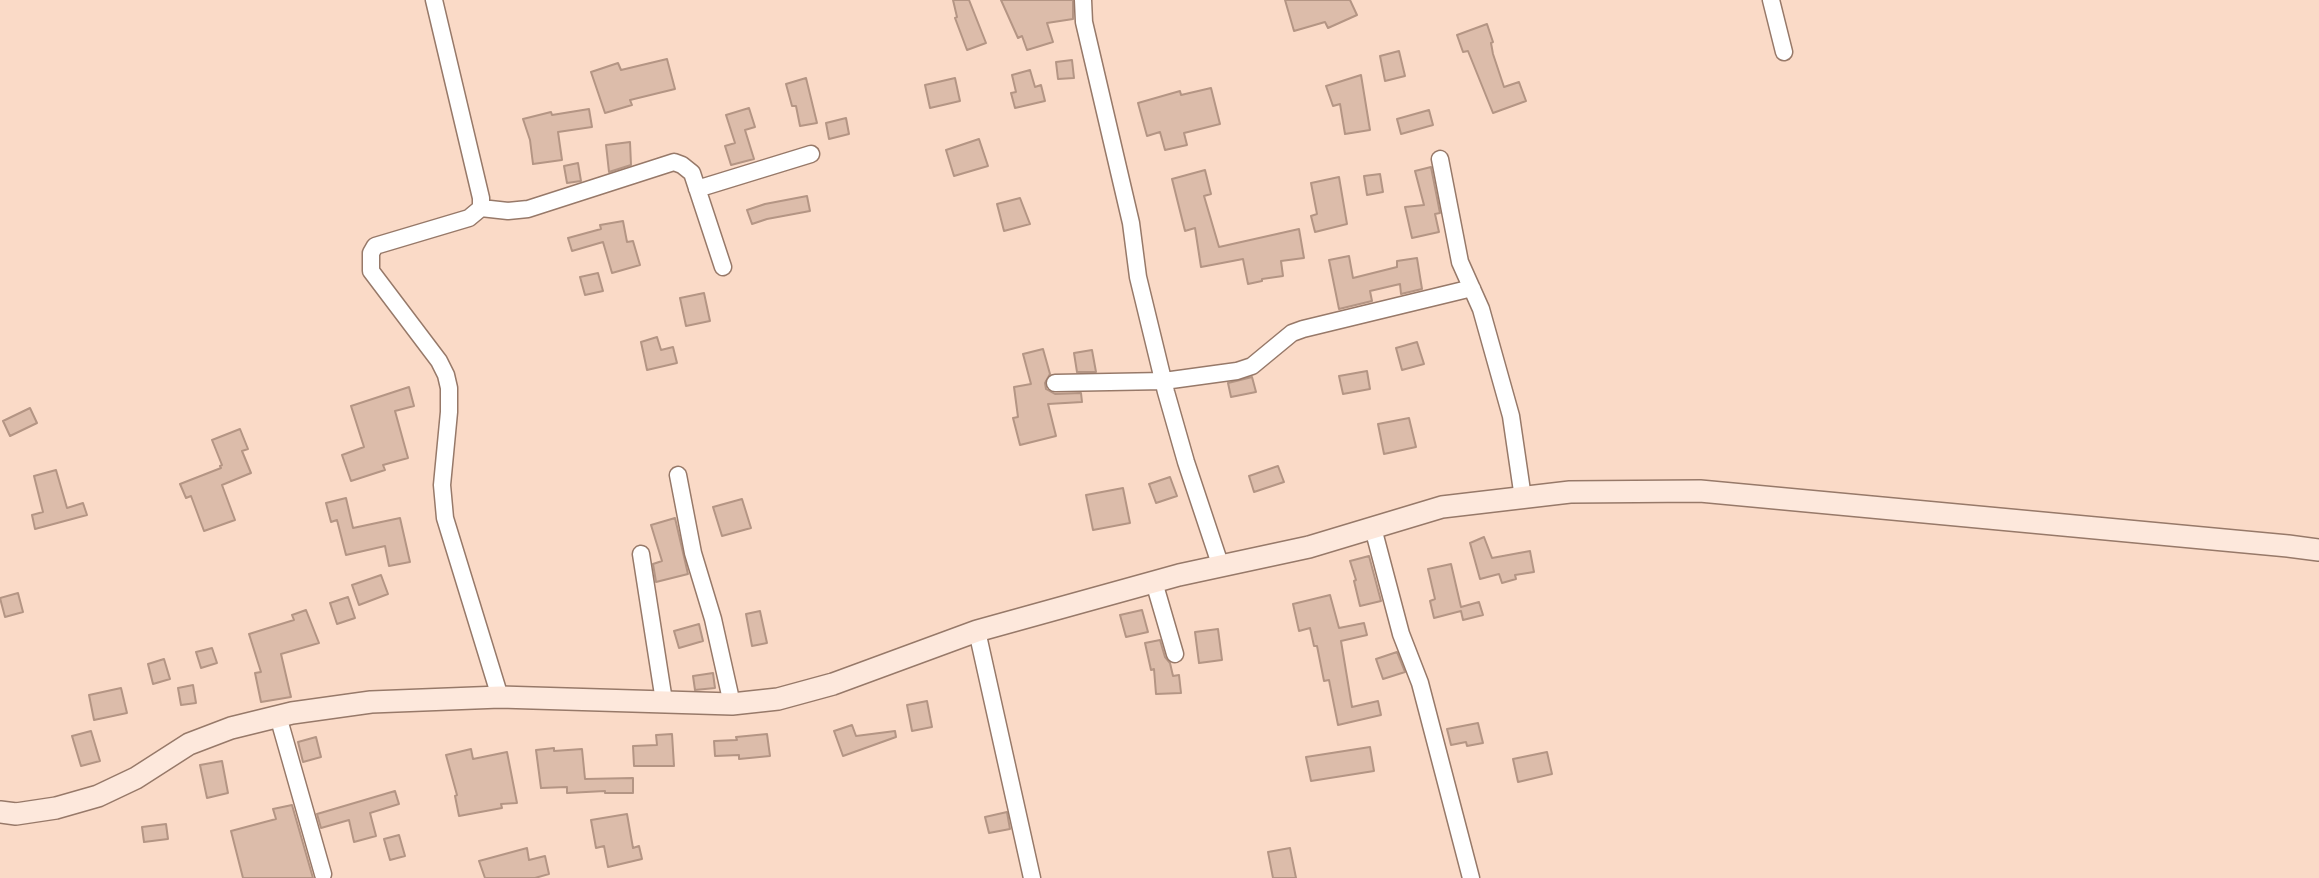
<!DOCTYPE html>
<style>
body{margin:0}
canvas{display:block;background:#fadac7}
</style>
<canvas width="2319" height="878"></canvas>
<script>
const ctx = document.querySelector('canvas').getContext('2d');
ctx.lineJoin = 'round';
function paint(path, color) {
  ctx.fillStyle = color;
  ctx.fill(path, 'evenodd');
}
function stroke(path, color, width, dash) {
  ctx.strokeStyle = color;
  ctx.lineWidth = width;
  ctx.lineCap = dash ? 'butt' : 'round';
  ctx.setLineDash(dash || []);
  ctx.stroke(path);
}
const building = new Path2D(`
 M953,0H969L986,43L967,50L955,18L957,17Z
 M1001,0H1073V19L1047,23L1053,42L1027,50L1022,36L1018,38Z
 M1285,0H1350L1357,15L1328,28L1325,22L1294,31Z
 M1487,24L1493,42L1491,43L1493,54L1504,87L1519,82L1526,101L1493,113L1468,51L1463,52L1457,35Z
 M1399,51L1405,76L1385,81L1380,56Z
 M667,59L675,89L630,100L632,105L605,113L591,72L618,63L621,70Z
 M1072,60L1074,78L1058,79L1056,62Z
 M1030,70L1035,87L1041,85L1045,101L1015,108L1011,93L1016,92L1012,75Z
 M1361,75L1370,130L1345,134L1340,104L1333,106L1326,86Z
 M806,78L817,123L800,126L796,106H792L786,84Z
 M955,78L960,101L930,108L925,85Z
 M1211,88L1220,124L1184,133L1187,145L1165,150L1160,132L1147,136L1138,103L1180,91L1181,95Z
 M749,108L755,127L745,130L754,159L731,165L725,146L735,143L726,115Z
 M589,109L592,127L558,132L562,160L533,164L530,140L523,119L551,112L552,115Z
 M1429,110L1433,125L1401,134L1397,119Z
 M846,118L849,134L829,139L826,123Z
 M979,139L988,166L954,176L946,150Z
 M630,142L631,165L609,172L606,145Z
 M578,163L581,181L567,183L564,166Z
 M1431,167L1440,213L1435,214L1439,232L1412,238L1405,207L1424,205L1415,171Z
 M1205,170L1211,194L1204,196L1219,247L1299,229L1304,258L1281,261L1283,276L1262,279V281L1248,284L1243,259L1201,267L1195,228L1185,231L1172,179Z
 M1380,174L1383,192L1367,195L1364,176Z
 M1339,177L1347,224L1315,232L1311,216L1317,214L1311,183Z
 M807,196L810,211L767,219L752,224L747,210L765,204Z
 M1020,198L1030,224L1004,231L997,204Z
 M623,221L627,242L633,241L640,265L612,273L603,242L572,251L568,238L601,229L600,225Z
 M1349,256L1353,278L1397,267V261L1417,258L1422,289L1401,294L1400,284L1370,291L1372,301L1339,309L1329,260Z
 M598,273L603,291L585,295L580,277Z
 M704,293L710,321L686,326L680,298Z
 M657,337L661,350L673,347L677,363L647,370L641,342Z
 M1417,342L1424,364L1402,370L1396,348Z
 M1043,349L1050,374L1045,383L1046,389L1055,394L1081,393L1082,402L1048,404L1056,436L1020,445L1013,418L1018,417L1014,387L1031,384L1023,354Z
 M1092,350L1096,372H1077L1074,353Z
 M1367,371L1370,389L1343,394L1339,376Z
 M1252,377L1256,392L1231,397L1228,383Z
 M409,387L414,406L395,411L408,458L383,465L385,470L351,481L342,455L364,447L351,406Z
 M30,408L37,423L10,436L3,421Z
 M1409,418L1416,447L1384,454L1378,424Z
 M240,429L248,449L242,451L251,473L222,485L235,520L204,531L191,496L186,498L180,484L221,468L220,466L222,465L212,440Z
 M1278,466L1284,482L1254,492L1249,476Z
 M56,470L67,508L83,503L87,515L35,529L32,515L43,512L34,476Z
 M1170,477L1177,496L1156,503L1149,484Z
 M1123,488L1130,523L1093,530L1086,495Z
 M346,498L353,528L400,518L410,562L389,566L385,546L346,555L337,520L331,522L326,503Z
 M742,499L751,528L722,536L713,507Z
 M675,518L688,574L656,582L653,564L662,561L651,525Z
 M1484,537L1492,558L1530,551L1534,572L1515,575L1516,579L1502,583L1499,574L1480,579L1470,543Z
 M1369,556L1381,601L1360,606L1354,581L1356,580L1350,561Z
 M1451,564L1461,607L1479,602L1483,615L1463,620L1461,611L1434,618L1430,601L1435,599L1428,569Z
 M381,575L388,594L359,605L352,585Z
 M18,593L23,612L5,617L0,598Z
 M1330,595L1339,628L1364,623L1367,635L1341,641L1352,707L1378,701L1381,715L1338,725L1329,680L1324,681L1317,646H1314L1310,628L1299,631L1293,604Z
 M348,597L355,618L337,624L330,603Z
 M306,610L319,643L281,654L291,697L261,702L255,673L261,672L249,634L294,620L292,615Z
 M1142,610L1148,632L1126,637L1120,615Z
 M760,611L767,643L752,646L746,614Z
 M699,624L703,641L679,648L674,631Z
 M1218,629L1222,660L1199,663L1195,632Z
 M1160,640L1165,657L1170,663L1173,676L1179,675L1181,693L1156,694L1154,669L1151,670L1145,643Z
 M212,648L217,663L201,668L196,652Z
 M1397,652L1405,672L1383,679L1376,659Z
 M164,659L170,679L153,684L148,664Z
 M713,673L715,688L695,690L693,676Z
 M193,685L196,703L181,705L178,688Z
 M121,688L127,713L94,720L89,695Z
 M927,701L932,727L912,731L907,705Z
 M1478,723L1483,743L1467,746L1466,742L1451,745L1447,729Z
 M852,725L856,736L895,731L896,737L843,756L834,731Z
 M91,731L100,761L81,766L72,736Z
 M672,734L674,766H634L633,746L657,745L656,735Z
 M767,734L770,756L739,759V755L715,756L714,741L737,740L736,737Z
 M316,737L321,757L303,762L298,742Z
 M1370,747L1374,771L1311,781L1306,757Z
 M554,748V751L582,749L585,779L633,778V793H605V791L567,793V787L541,788L536,750Z
 M471,749L473,759L507,752L517,803L501,804L502,808L459,816L455,796L457,795L446,755Z
 M1547,752L1552,774L1518,782L1513,759Z
 M222,761L228,793L207,798L200,765Z
 M395,791L399,804L370,813L376,836L354,842L349,820L321,828L317,814Z
 M292,805L313,878H243L231,831L276,819L273,809Z
 M1007,812L1010,829L989,833L985,817Z
 M627,814L633,848L639,846L642,859L608,867L604,846L596,848L591,820Z
 M166,824L168,839L144,842L142,827Z
 M399,835L405,856L390,860L384,839Z
 M527,848L529,860L545,856L549,874L535,878H485L479,861Z
 M1290,848L1296,878H1273L1268,852Z`);
paint(building, '#dcbcaa');
stroke(building, '#b49584', 2);
const minor = new Path2D(`
 M434,0L481,198V208L469,218L375,246L371,253V271L439,361L446,375L449,388V412L442,485L445,518L500,697
 M1083,0L1084,22L1131,223L1138,277L1166,392L1186,462L1221,567
 M1771,0L1784,52
 M1440,159L1460,262L1481,309L1511,416L1523,498
 M697,189L811,154
 M481,208L508,211L528,209L674,162L682,165L692,173L723,267
 M1055,383L1164,381L1237,371L1252,366L1292,333L1303,329L1472,288
 M678,475L693,553L713,619L732,704
 M1373,528L1401,634L1420,683L1471,878
 M641,554L664,701
 M1154,582L1175,654
 M977,631L1032,878
 M278,716L323,874`);
const secondary = new Path2D(`
 M0,812L16,814L56,808L98,796L136,778L189,744L231,728L292,713L371,702L500,697L732,704L778,699L833,684L977,631L1179,575L1309,547L1442,507L1570,492L1700,491L2288,546L2319,550`);
stroke(minor, '#977969', 19);
stroke(secondary, '#977969', 24);
stroke(minor, '#fff', 16);
stroke(secondary, '#fde8dc', 21);
</script>
